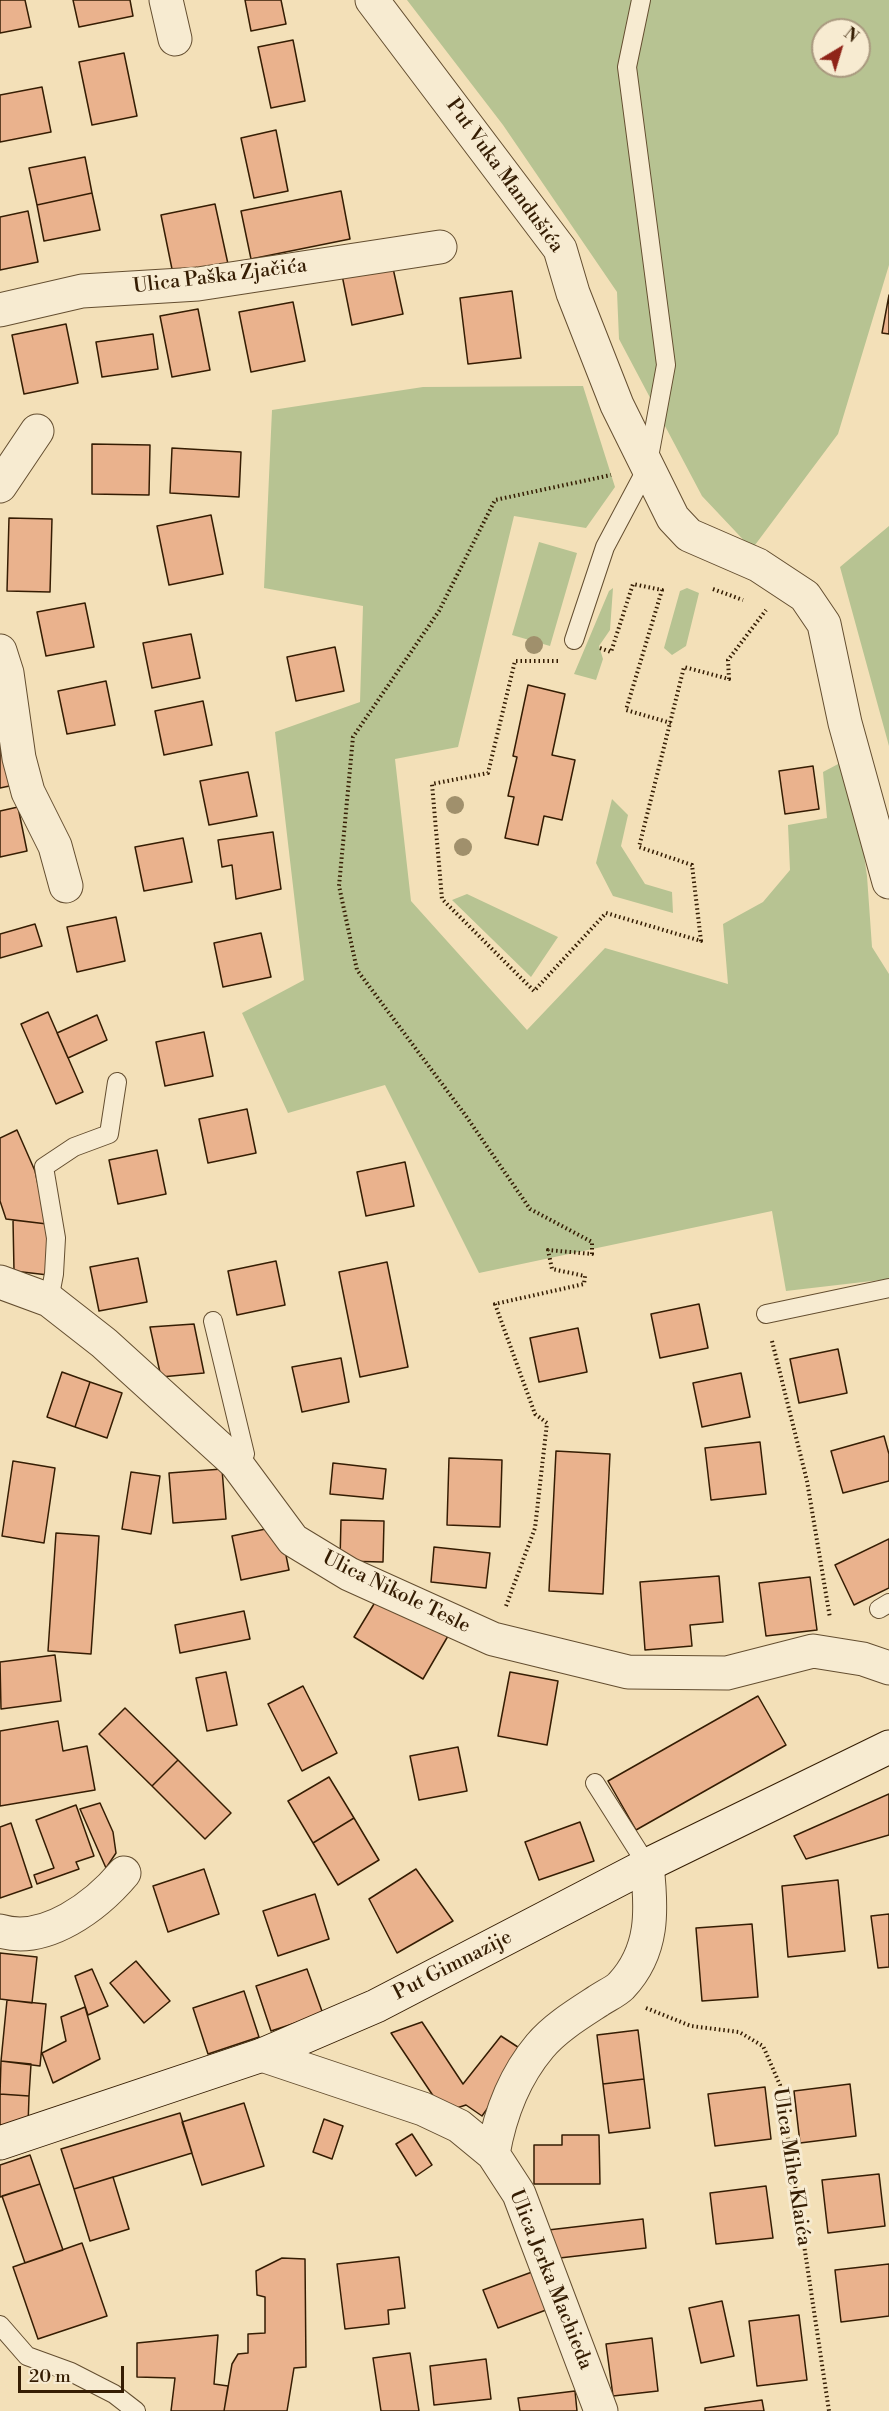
<!DOCTYPE html>
<meta charset="utf-8">
<style>
body{margin:0}
#map{position:relative;width:889px;height:2411px;overflow:hidden;background:#f3e0b8;font-family:"Libre Bodoni",serif}
canvas{display:block}
.north{position:absolute;left:811px;top:18px;width:60px;height:60px;box-sizing:border-box;background:#f7ebd1;border:2px solid #a9997f;border-radius:50%;rotate:38deg;font-size:16px;font-weight:700;line-height:24px;text-align:center;color:#351d03}
.north::after{content:'';display:block;margin:auto;width:21px;height:27px;background:#8f2418;clip-path:polygon(50% 0,100% 100%,50% 72%,0 100%)}
.scale{position:absolute;left:18px;top:2366px;width:106px;height:27px;box-sizing:border-box;border:3px solid #351d03;border-top:0;padding-left:8px;font-size:18px;line-height:21px;white-space:nowrap;color:#351d03;-webkit-text-stroke:4px #f7ebd1;paint-order:stroke}
</style>
<div id="map">
<canvas width="889" height="2411"></canvas>
<div class="north">N</div>
<div class="scale">20 m</div>
</div>
<script>
const ctx = document.querySelector('canvas').getContext('2d');
ctx.lineJoin = 'round';
function paint(path, color) {
  ctx.fillStyle = color;
  ctx.fill(path, 'evenodd');
}
function stroke(path, color, width, dash) {
  ctx.strokeStyle = color;
  ctx.lineWidth = width;
  ctx.lineCap = dash ? 'butt' : 'round';
  ctx.setLineDash(dash || []);
  ctx.stroke(path);
}
function drawText(font, color, halo, rows, align = 'center') {
  ctx.font = font + ' "Libre Bodoni",serif';
  ctx.lineWidth = 6;
  ctx.setLineDash([]);
  ctx.textBaseline = 'middle';
  ctx.strokeStyle = halo;
  ctx.fillStyle = color;
  for (const [text, x, y, turn = 0] of rows) {
    ctx.save();
    ctx.translate(x, y);
    ctx.rotate((+turn || 0) * Math.PI / 180);
    ctx.textAlign = isNaN(turn) ? turn : align;
    if (halo) ctx.strokeText(text, 0, 0);
    ctx.fillText(text, 0, 0);
    ctx.restore();
  }
}
paint(new Path2D(`
 M407,0H889V265L838,434L752,549L702,496L619,339L617,292L503,125ZM823,30H859V66H823Z
 M583,386L615,487L586,528L514,516L458,747L395,759L411,901L527,1030L605,948L728,984L723,924L763,902L790,870L788,825L827,818L823,772L842,762L855,792L867,876L872,947L889,974V1279L786,1291L772,1211L479,1273L385,1085L288,1113L242,1013L304,980L275,732L360,702L363,606L264,588L272,410L423,387Z
 M889,526V746L840,567Z
 M539,542L577,553L550,646L512,635Z
 M613,588L610,630L599,646L603,659L596,680L574,674L609,591Z
 M687,588L699,593L686,646L672,655L664,648L680,591Z
 M612,799L628,815L621,846L645,884L672,892L673,913L613,896L596,863Z
 M467,894L558,937L531,977L452,900Z`), '#b7c392');
const building = new Path2D(`
 M0,0H25L31,27L0,33Z
 M73,0H130L133,16L79,27Z
 M245,0H281L286,24L251,31Z
 M293,40L305,101L271,108L258,47Z
 M124,53L137,116L92,125L79,62Z
 M42,87L51,132L0,142V95Z
 M276,130L288,191L254,198L241,138Z
 M85,157L92,193L37,205L29,168Z
 M341,191L350,239L251,259L241,211Z
 M92,193L100,230L44,241L37,205Z
 M215,204L228,264L173,274L161,215Z
 M28,211L38,262L0,270V217Z
 M391,259L403,314L352,325L341,270Z
 M512,291L521,358L468,364L460,298Z
 M889,295V334L882,333Z
 M293,302L305,361L251,372L239,312Z
 M198,309L210,370L172,377L160,316Z
 M66,324L78,383L24,394L12,335Z
 M153,334L158,369L102,377L96,342Z
 M92,444L150,445L149,495L92,494Z
 M172,448L241,452L239,497L170,493Z
 M211,515L223,574L169,585L157,526Z
 M9,518L52,519L50,592L7,591Z
 M85,603L94,647L46,656L37,612Z
 M191,634L200,678L152,688L143,643Z
 M335,647L344,691L296,701L287,657Z
 M106,681L115,725L67,734L58,691Z
 M528,685L565,694L552,755L575,760L562,820L544,816L538,845L505,838L514,797L508,796L517,757L513,756Z
 M203,701L212,745L164,755L155,711Z
 M5,740L14,785L0,788V742Z
 M813,766L819,809L785,814L779,771Z
 M248,772L257,816L209,825L200,781Z
 M18,807L27,851L0,857V811Z
 M273,832L281,889L236,899L232,865L222,867L218,840Z
 M183,838L192,882L144,891L135,847Z
 M116,917L125,961L77,972L67,927Z
 M35,924L42,946L0,958V934Z
 M261,933L271,977L223,987L214,943Z
 M48,1012L83,1092L56,1104L21,1024Z
 M97,1015L107,1040L68,1058L57,1033Z
 M204,1032L213,1076L165,1086L156,1042Z
 M247,1109L256,1153L208,1163L199,1119Z
 M17,1130L35,1171L47,1224L6,1219L0,1201V1138Z
 M157,1150L166,1194L118,1204L109,1160Z
 M405,1162L414,1206L366,1216L357,1172Z
 M13,1220L47,1224L48,1275L14,1271Z
 M138,1258L147,1302L99,1311L90,1267Z
 M276,1261L285,1305L237,1315L228,1271Z
 M387,1262L408,1367L360,1377L339,1272Z
 M699,1304L708,1348L660,1358L651,1314Z
 M194,1324L204,1373L161,1377L150,1327Z
 M578,1328L587,1372L539,1382L530,1338Z
 M838,1349L847,1393L799,1403L790,1359Z
 M341,1358L349,1402L302,1412L292,1367Z
 M62,1372L90,1382L75,1427L47,1417Z
 M741,1373L750,1417L702,1427L693,1383Z
 M90,1382L122,1393L107,1438L75,1427Z
 M884,1436L889,1454V1481L843,1493L831,1451Z
 M760,1442L766,1494L711,1500L705,1448Z
 M556,1451L610,1454L603,1594L549,1591Z
 M449,1458L502,1460L500,1527L447,1525Z
 M13,1461L55,1468L44,1543L2,1536Z
 M333,1463L386,1469L383,1499L330,1494Z
 M222,1469L226,1519L173,1523L169,1473Z
 M131,1472L160,1476L151,1534L122,1529Z
 M341,1520L384,1521L383,1562L340,1561Z
 M280,1526L289,1570L241,1580L232,1536Z
 M56,1533L99,1536L91,1654L48,1651Z
 M889,1539V1588L854,1605L835,1565Z
 M434,1547L490,1553L486,1588L431,1582Z
 M719,1576L723,1622L690,1625L692,1646L645,1650L640,1582Z
 M810,1577L817,1630L766,1636L759,1583Z
 M380,1594L448,1636L423,1679L354,1637Z
 M244,1611L250,1639L180,1653L175,1625Z
 M55,1655L61,1701L1,1709L0,1662Z
 M226,1672L237,1725L207,1731L196,1678Z
 M510,1672L558,1681L547,1745L498,1736Z
 M303,1686L337,1753L302,1771L268,1704Z
 M758,1696L786,1745L636,1830L608,1781Z
 M125,1708L178,1760L152,1786L99,1734Z
 M58,1721L63,1751L87,1746L95,1790L0,1806V1731Z
 M458,1747L467,1791L419,1800L410,1756Z
 M178,1760L231,1813L205,1839L152,1786Z
 M329,1777L354,1818L313,1843L288,1801Z
 M889,1794V1835L806,1859L794,1836Z
 M100,1803L113,1832L116,1853L106,1868L80,1809Z
 M76,1805L94,1856L76,1862L79,1869L37,1884L34,1875L54,1868L36,1820Z
 M354,1818L379,1860L338,1885L313,1843Z
 M580,1822L594,1861L539,1880L525,1842Z
 M11,1823L32,1887L0,1898V1827Z
 M204,1869L219,1914L168,1932L153,1886Z
 M416,1869L453,1921L397,1953L369,1899Z
 M838,1880L845,1951L788,1957L782,1886Z
 M315,1894L329,1939L278,1956L263,1911Z
 M889,1914V1967L878,1968L871,1916Z
 M752,1924L758,1997L702,2001L696,1928Z
 M0,1953L37,1957L32,2003L0,1999Z
 M136,1961L170,2001L144,2023L110,1983Z
 M92,1969L108,2006L88,2015L75,1976Z
 M307,1969L323,2014L271,2031L256,1986Z
 M244,1991L259,2037L208,2054L193,2008Z
 M7,2000L46,2004L40,2066L1,2061Z
 M85,2007L100,2059L53,2083L42,2053L66,2041L61,2017Z
 M422,2022L463,2084L501,2036L527,2053L482,2116L466,2105L444,2112L391,2033Z
 M638,2030L644,2079L603,2084L597,2035Z
 M1,2061L31,2064L29,2096L0,2094Z
 M644,2079L650,2128L609,2133L603,2084Z
 M850,2084L856,2136L800,2143L794,2091Z
 M765,2087L771,2139L715,2146L708,2094Z
 M0,2094L29,2096L28,2126L0,2125Z
 M244,2103L264,2166L202,2185L182,2122Z
 M180,2113L192,2153L74,2189L61,2149Z
 M324,2119L343,2126L332,2159L313,2152Z
 M412,2134L432,2165L416,2176L396,2144Z
 M562,2135H599L600,2184H534V2145H562Z
 M30,2155L40,2184L0,2197V2165Z
 M879,2174L885,2226L828,2233L822,2180Z
 M113,2177L129,2229L90,2241L74,2189Z
 M40,2184L63,2250L25,2263L2,2196Z
 M766,2186L773,2238L716,2244L710,2193Z
 M643,2219L646,2248L551,2259L548,2230Z
 M82,2243L107,2316L38,2339L13,2267Z
 M399,2257L405,2308L388,2310L389,2324L345,2329L337,2264Z
 M282,2258L305,2259L306,2367L294,2368L287,2411H224L232,2364L238,2354L248,2353V2334L265,2333V2297L257,2295L256,2271Z
 M889,2264V2316L841,2322L835,2270Z
 M532,2272L546,2310L498,2328L483,2290Z
 M722,2301L734,2356L701,2363L689,2308Z
 M799,2315L807,2380L757,2386L749,2321Z
 M218,2335L214,2384L228,2386L224,2411H171L175,2378L137,2377V2343Z
 M652,2338L658,2391L613,2396L606,2344Z
 M410,2353L419,2411H381L373,2358Z
 M486,2359L491,2399L434,2405L430,2366Z
 M575,2391L577,2411H520L518,2398Z
 M762,2400L764,2411H705V2408Z`);
paint(building, '#eab28d');
stroke(building, '#351d03', 1.5);
const lane = new Path2D(`
 M574,640L605,547L647,468L666,365L627,67L641,0
 M49,1300L54,1274L56,1238L44,1167L74,1147L109,1134L117,1082
 M766,1314L889,1288
 M213,1321L245,1454L236,1463
 M879,1609L889,1603
 M595,1783L647,1865
 M0,2325L27,2356L71,2372L114,2394L136,2411`);
const street = new Path2D(`
 M166,0L175,39
 M372,0L560,249L573,293L617,405L673,518L689,535L758,565L805,596L824,624L845,723L889,882
 M0,310L82,291L198,284L440,247
 M0,486L37,431
 M0,651L7,673L19,758L28,792L55,846L66,886
 M0,1282L49,1300L104,1343L236,1463L293,1540L349,1574L493,1639L628,1672L727,1673L813,1651L863,1659L889,1668
 M0,1931C46,1945 97,1905 124,1873
 M262,2055L423,2109L459,2126L493,2154L519,2194L601,2411
 M493,2154C500,2114 513,2078 540,2046C555,2028 578,2014 598,2001C605,1996 615,1992 621,1986C654,1951 652,1910 647,1865`);
const secondary = new Path2D(`
 M0,2143L262,2055L376,2006L647,1865L889,1747`);
stroke(lane, '#644e30', 20);
stroke(street, '#644e30', 35);
stroke(secondary, '#351d03', 35);
stroke(new Path2D(`
 M713,589L743,600
 M600,648L611,652L633,584L662,590L626,710L671,723
 M558,661H515L488,773L432,784L442,899L534,991L606,913L701,941L692,865L639,847L684,667L729,679L728,660L766,610
 M772,1341L807,1481L830,1618
 M506,1606L535,1528L547,1423L535,1414L495,1304L584,1284L585,1276L552,1269L548,1250L592,1254V1242L530,1209L466,1116L357,970L339,886L353,737L439,611L495,500L611,475
 M646,2008L691,2026L739,2032L763,2046L780,2085L829,2411`), '#351d03', 4, [1.5, 3]);
stroke(lane, '#f7ebd1', 18);
stroke(street, '#f7ebd1', 33);
stroke(secondary, '#f7ebd1', 33);
ctx.fillStyle = '#a0906c';
for (const [x, y] of [
 [534,645],
 [455,805],
 [463,847]
]) {
  ctx.beginPath();
  ctx.arc(x, y, 9, 0, 2 * Math.PI);
  ctx.fill();
}
drawText('20px', '#351d03', '#f7ebd1', [
 ["Put Vuka Mandušića",504,176,54],
 ["Ulica Paška Zjačića",220,277,-7],
 ["Ulica Nikole Tesle",396,1593,26],
 ["Put Gimnazije",453,1966,-27],
 ["Ulica Mihe Klaića",791,2167,81],
 ["Ulica Jerka Machieda",550,2280,68]
]);
</script>
